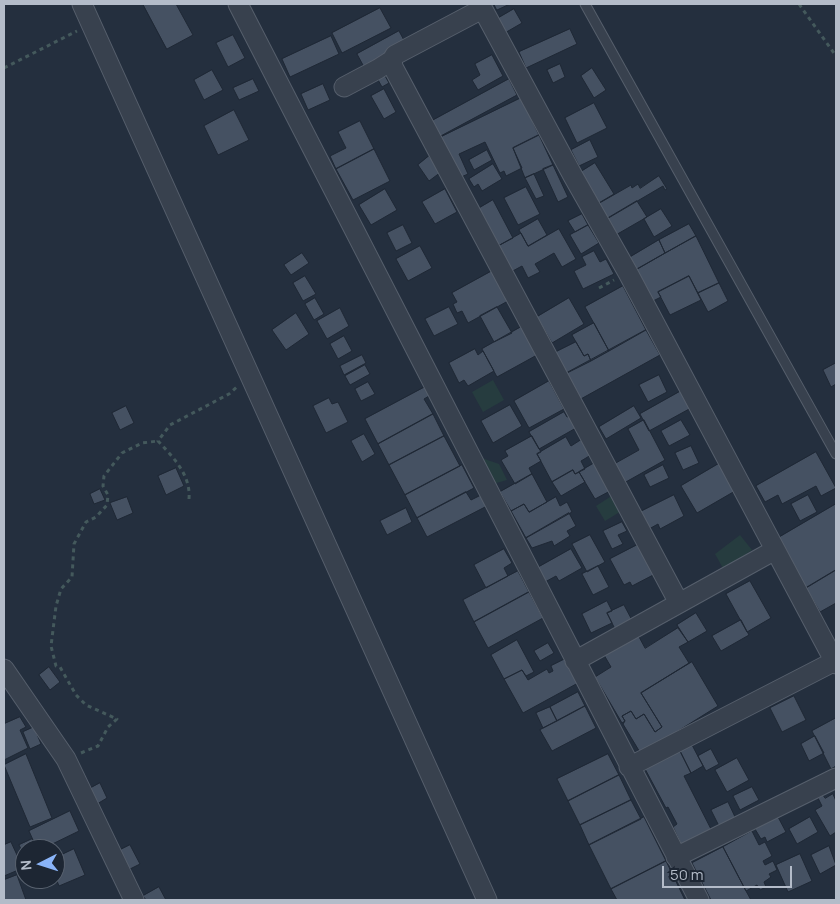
<!DOCTYPE html>
<style>
body{margin:0}
#map{position:relative;width:840px;height:904px;overflow:hidden;background:#242f3e;font-family:Manrope,sans-serif}
canvas{display:block}
.frame{position:absolute;inset:0;border:5px solid #b4bcc9;pointer-events:none}
.north{position:absolute;left:15px;top:839px;width:50px;height:50px;box-sizing:border-box;background:#1d2633;border:1px solid #59626f;border-radius:50%;rotate:265deg;font-size:14px;font-weight:700;line-height:20px;text-align:center;color:#b4bcc9}
.north::after{content:'';display:block;margin:auto;width:18px;height:22px;background:#8ab4f8;clip-path:polygon(50% 0,100% 100%,50% 72%,0 100%)}
.scale{position:absolute;left:662px;top:866px;width:130px;height:22px;box-sizing:border-box;border:2px solid #b4bcc9;border-top:0;padding-left:6px;font-size:15px;line-height:18px;white-space:nowrap;color:#b4bcc9;-webkit-text-stroke:4px #1d2633;paint-order:stroke}
</style>
<div id="map">
<canvas width="840" height="904"></canvas>
<div class="frame"></div>
<div class="north">N</div>
<div class="scale">50 m</div>
</div>
<script>
const ctx = document.querySelector('canvas').getContext('2d');
ctx.lineJoin = 'round';
function paint(path, color) {
  ctx.fillStyle = color;
  ctx.fill(path, 'evenodd');
}
function stroke(path, color, width, dash) {
  ctx.strokeStyle = color;
  ctx.lineWidth = width;
  ctx.lineCap = dash ? 'butt' : 'round';
  ctx.setLineDash(dash || []);
  ctx.stroke(path);
}
paint(new Path2D(`
 M493,380L504,400L483,412L472,392Z
 M479,457L499,464L507,480L493,484Z
 M613,495L623,510L605,521L596,506Z
 M740,535L752,550L724,570L715,554Z`), '#263c3f');
const building = new Path2D(`
 M143,4H176L193,35L167,49Z
 M494,4H510L497,10Z
 M380,8L391,28L342,53L332,33Z
 M514,9L522,23L503,34L495,20Z
 M570,29L577,44L526,68L519,52Z
 M399,31L406,44L364,67L357,54Z
 M233,35L245,58L228,67L216,43Z
 M331,36L339,54L290,77L282,59Z
 M492,55L503,76L478,90L472,80L480,75L475,64Z
 M560,64L565,77L553,83L547,70Z
 M592,68L606,90L594,98L581,76Z
 M212,70L223,90L204,100L194,80Z
 M384,74L389,83L382,87L377,78Z
 M253,79L259,91L239,100L233,88Z
 M509,79L517,95L437,138L428,123Z
 M323,84L330,100L308,110L301,94Z
 M384,89L396,112L384,119L371,96Z
 M521,98L539,135L513,148L522,168L506,176L504,171L500,173L485,142L459,154L468,174L459,178L439,138Z
 M594,103L607,128L577,143L565,118Z
 M234,110L249,140L218,155L204,126Z
 M360,121L374,149L336,169L330,156L346,148L338,132Z
 M539,135L553,165L525,178L513,148Z
 M590,140L598,157L579,166L571,150Z
 M374,149L390,181L353,200L336,169Z
 M487,150L492,160L474,170L469,160Z
 M429,156L441,172L429,181L418,165Z
 M595,163L614,194L597,204L579,173Z
 M493,164L502,179L482,191L478,184L474,187L469,179Z
 M553,165L568,197L558,202L543,169Z
 M534,174L544,196L536,199L525,178Z
 M659,176L667,189L665,190L663,186L605,220L596,205L631,185L632,188L638,184L640,188Z
 M526,187L540,214L518,225L504,198Z
 M385,189L397,210L371,225L359,205Z
 M445,189L457,212L435,224L422,202Z
 M493,200L513,238L496,247L476,210Z
 M637,201L647,217L614,236L605,220Z
 M661,209L672,226L654,237L644,219Z
 M582,214L588,225L575,232L568,221Z
 M538,219L547,235L528,246L519,230Z
 M689,224L696,236L665,253L659,240Z
 M403,225L412,243L396,251L387,233Z
 M588,225L599,243L581,254L570,235Z
 M559,229L576,259L562,267L554,253L535,264L540,272L528,278L522,266L509,273L496,247L521,233L528,246Z
 M696,236L719,283L698,293L689,276L658,292L661,297L651,302L634,271Z
 M659,240L665,253L634,271L627,259Z
 M420,246L432,268L408,281L396,259Z
 M594,251L600,262L606,259L614,274L583,289L574,271L586,265L582,257Z
 M302,253L309,263L291,275L284,265Z
 M492,271L508,301L468,323L462,311L457,313L453,304L457,302L452,293Z
 M305,276L316,294L303,301L293,283Z
 M689,276L701,300L670,315L658,292Z
 M719,283L728,301L708,312L698,293Z
 M623,286L646,330L609,351L585,307Z
 M315,298L324,314L314,320L305,304Z
 M569,298L584,324L552,343L537,317Z
 M449,307L458,324L434,336L425,319Z
 M497,307L512,333L494,342L480,316Z
 M340,308L349,326L327,339L317,321Z
 M296,313L309,334L286,350L272,330Z
 M594,323L609,351L591,361L588,354L584,356L572,335Z
 M521,327L537,355L497,377L482,349Z
 M646,330L660,355L579,400L565,374Z
 M344,336L352,351L338,359L330,344Z
 M576,342L584,356L588,354L591,361L565,374L554,353Z
 M475,349L478,355L483,351L494,371L468,386L464,380L459,383L449,363Z
 M362,355L366,363L344,375L340,366Z
 M836,363V384L831,387L823,370Z
 M365,365L370,374L350,385L345,376Z
 M659,375L667,392L648,402L639,385Z
 M549,381L564,409L529,428L514,401Z
 M368,382L375,394L361,401L355,389Z
 M425,387L429,396L424,399L433,414L378,444L365,419Z
 M681,391L691,408L649,431L640,414Z
 M329,398L332,404L338,402L348,422L326,433L313,406Z
 M510,405L522,426L493,443L481,421Z
 M126,406L134,423L120,430L112,413Z
 M634,406L641,418L606,439L599,427Z
 M564,412L567,417L570,416L576,428L539,449L529,432Z
 M433,414L444,436L389,465L378,444Z
 M644,420L665,460L624,483L614,464L639,450L628,429Z
 M681,420L690,435L669,446L661,431Z
 M364,434L375,454L362,462L351,441Z
 M444,436L460,466L405,495L389,465Z
 M532,436L541,452L537,454L541,461L529,468L532,474L515,484L501,460L508,456L505,451Z
 M566,437L571,446L582,439L591,455L581,461L585,469L575,474L573,470L552,482L537,454Z
 M691,446L699,463L683,470L675,453Z
 M816,452L836,488L821,496L816,486L782,504L778,495L765,502L756,486Z
 M596,462L612,490L595,499L579,472Z
 M720,463L735,491L697,513L681,486Z
 M462,465L474,488L417,518L405,495Z
 M663,465L669,478L650,487L644,475Z
 M176,468L184,486L166,495L158,476Z
 M573,470L575,474L579,472L585,482L561,496L552,482Z
 M532,474L547,502L529,512L524,504L511,511L500,492Z
 M100,489L105,500L94,504L90,494Z
 M466,492L471,500L481,495L487,506L427,537L417,518Z
 M674,495L684,516L660,529L658,524L649,529L640,512Z
 M808,495L817,512L800,521L791,504Z
 M127,497L133,513L117,520L110,503Z
 M556,497L560,506L567,502L572,512L526,538L511,511L524,504L529,512Z
 M836,504V570L806,588L778,538Z
 M406,508L412,522L387,535L380,521Z
 M569,513L576,526L567,531L570,536L554,546L552,541L532,548L526,538Z
 M622,522L627,531L618,535L623,544L612,549L603,531Z
 M590,535L605,562L587,572L572,544Z
 M641,543L657,573L632,586L630,582L624,585L610,559Z
 M504,549L512,563L504,568L508,576L486,588L474,565Z
 M571,549L582,568L559,581L556,576L545,582L537,568Z
 M598,566L609,587L593,595L582,574Z
 M836,570V603L820,612L806,588Z
 M518,571L529,592L474,622L463,600Z
 M750,581L771,618L747,632L726,594Z
 M529,592L543,618L488,648L474,622Z
 M607,601L612,611L607,613L612,623L591,633L582,614Z
 M624,605L633,622L616,631L607,613Z
 M696,613L707,631L688,642L677,625Z
 M741,620L749,635L721,651L712,636Z
 M678,628L688,642L679,647L689,663L641,693L662,727L655,732L644,714L636,719L631,711L622,716L625,721L622,723L595,677L611,667L604,655L638,635L645,648Z
 M517,640L534,672L526,676L522,670L504,679L491,655Z
 M548,643L554,653L540,661L534,651Z
 M565,659L578,683L523,713L504,679L522,670L528,680L547,669L549,673L553,671L551,666Z
 M692,662L718,706L641,754L623,724L625,721L622,716L631,711L636,719L644,714L655,732L662,727L641,693Z
 M49,667L60,682L50,690L39,675Z
 M578,692L585,706L557,721L550,707Z
 M794,696L806,720L782,732L770,708Z
 M585,706L596,728L552,751L540,730Z
 M550,707L557,721L543,728L536,713Z
 M20,717L26,727L20,730L28,748L4,760V724Z
 M836,718V766L831,769L812,731Z
 M34,727L41,744L30,749L23,732Z
 M815,736L824,753L809,761L801,744Z
 M691,743L703,766L691,773L679,749Z
 M679,749L691,773L684,776L714,835L682,846L673,827L677,824L668,807L666,808L644,767Z
 M711,749L719,764L706,771L698,756Z
 M26,754L52,818L30,827L4,765Z
 M608,754L619,775L568,801L557,779Z
 M737,758L749,780L727,792L715,770Z
 M619,775L631,800L580,825L568,801Z
 M100,783L107,798L97,804L89,789Z
 M752,787L759,800L740,810L733,796Z
 M833,794L836,801V832L830,836L815,810L822,806L818,798L823,795L825,798Z
 M631,800L641,819L589,845L580,825Z
 M728,802L736,819L720,828L711,810Z
 M70,811L79,831L42,849H37L29,831Z
 M644,817L666,861L611,889L589,845Z
 M778,817L786,832L767,842L765,837L761,839L755,829Z
 M810,817L818,832L797,844L789,829Z
 M752,831L759,845L765,842L772,856L763,861L765,865L773,861L777,870L769,874L771,877L764,882L766,887L760,890L757,885L746,891L723,847Z
 M32,839L37,849H25V857L19,845Z
 M11,842L23,868L4,876V845Z
 M130,845L140,864L128,870L118,851Z
 M829,846L836,865L820,874L811,855Z
 M723,847L746,891L751,900H711L692,863Z
 M74,849L85,875L59,886L55,876V858Z
 M800,854L812,881L788,892L776,865Z
 M666,861L685,900H617L611,889Z
 M17,875L26,900H4V880Z
 M159,887L166,900H146L143,896Z`);
paint(building, '#455162');
stroke(building, '#1f2835', 1);
const lane = new Path2D(`
 M585,4L836,454`);
const street = new Path2D(`
 M82,4L487,900
 M238,4L699,900
 M480,4L573,176L628,273L836,664
 M482,9L395,55L392,60L393,67L679,603
 M344,87L378,69L392,60
 M575,661L775,550
 M4,669L66,759L134,900
 M629,767L835,661
 M676,857L836,778`);
stroke(lane, '#565f6c', 11);
stroke(street, '#565f6c', 21);
stroke(new Path2D(`
 M799,4L836,56
 M4,68L77,31
 M599,288L614,280
 M189,499C191,475 173,457 158,441L170,425L229,394L238,386
 M81,753L98,746L108,727L117,719L86,705L76,695L60,667L56,666L51,646L56,606L61,589L72,577L74,544L86,522L96,517L107,505L108,495L103,486L104,476L122,453L142,443L158,441`), '#44595c', 3, [4, 4]);
stroke(lane, '#38414e', 9);
stroke(street, '#38414e', 19);
</script>
